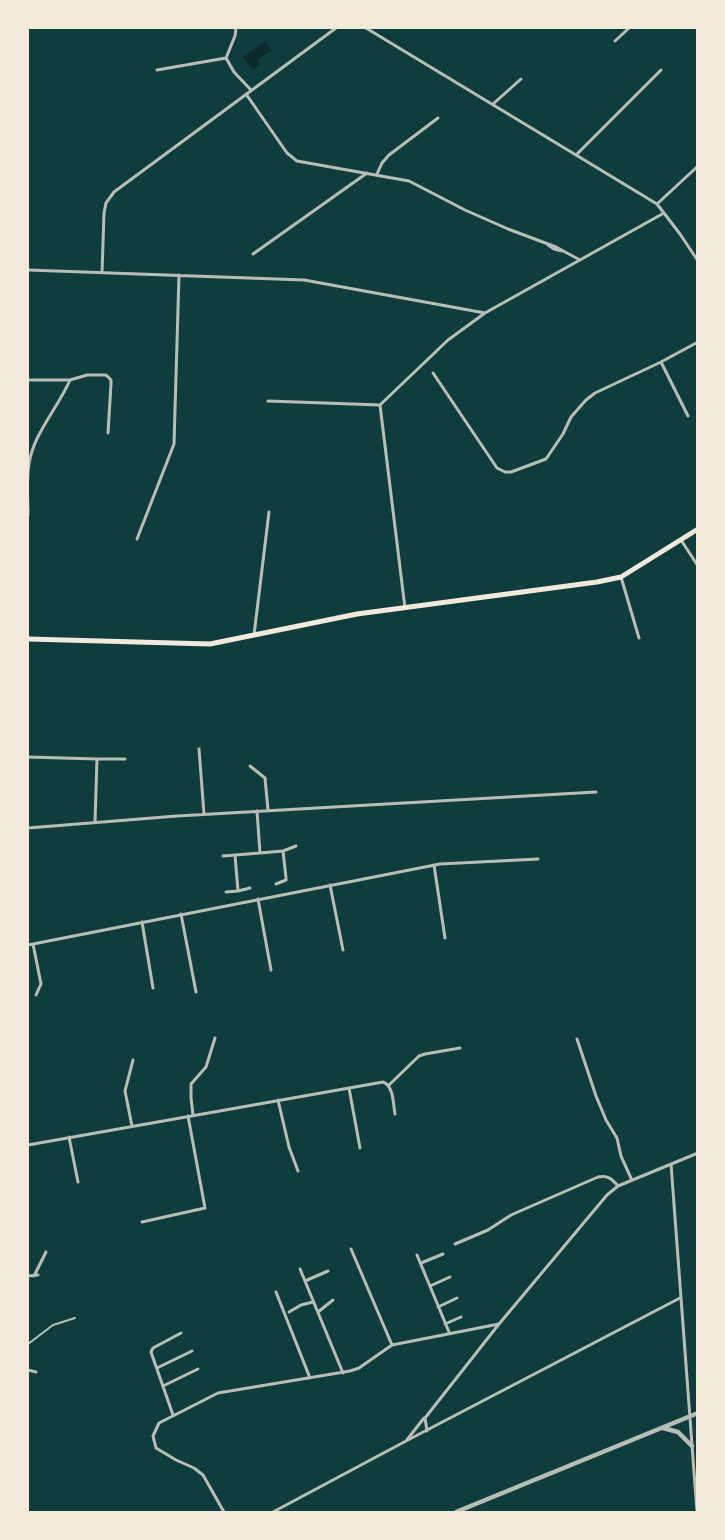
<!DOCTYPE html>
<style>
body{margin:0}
#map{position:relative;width:725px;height:1540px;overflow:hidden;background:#0f3d3e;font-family:"Varela Round",sans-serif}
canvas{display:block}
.frame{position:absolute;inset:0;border:29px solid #f1e9da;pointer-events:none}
</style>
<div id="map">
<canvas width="725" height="1540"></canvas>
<div class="frame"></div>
</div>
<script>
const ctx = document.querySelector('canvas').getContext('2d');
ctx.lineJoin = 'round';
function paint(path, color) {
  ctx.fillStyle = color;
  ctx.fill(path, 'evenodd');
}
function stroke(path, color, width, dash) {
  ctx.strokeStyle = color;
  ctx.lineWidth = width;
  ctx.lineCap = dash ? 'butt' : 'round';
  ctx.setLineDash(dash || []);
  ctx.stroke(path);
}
paint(new Path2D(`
 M265,41L272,50L257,60L260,65L253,70L243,57Z`), '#0a2a2b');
stroke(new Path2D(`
 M28,1344L53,1325L75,1318`), '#b8beb3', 2);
stroke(new Path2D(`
 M236,28L235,36L226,58L234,72L251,90
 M366,28L657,204L680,234L698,261
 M615,41L629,28
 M157,70L226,58
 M246,94L287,153L297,161L409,181L465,210L508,229L556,247L580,260
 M493,104L521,79
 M577,154L661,70
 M377,174L382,163L389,155L438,118
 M657,204L698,166
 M548,245L554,249L562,251
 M253,254L367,173
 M28,270L304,280L485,313
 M102,273L104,213L106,203L114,192L336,28
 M661,362L688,416
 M433,373L497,468L505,472H511L546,459L563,434L571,417L586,400L595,393L661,362L698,342
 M28,380H70L87,375H106L111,380V384L108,433
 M268,401L380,405
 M380,405L448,340L485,313L664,213
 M380,405L405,608
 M28,515C28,499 26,481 29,464C33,434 58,408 70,380
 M137,539L174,444L179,275
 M681,540L698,566
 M621,577L639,638
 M254,635L269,512
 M199,749L204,814
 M28,757L97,759L95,822
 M97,759H125
 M250,766L265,778L268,810
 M257,811L260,853L283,851L296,846
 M28,828L177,816L596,792
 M235,855L238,891L250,888
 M223,856L260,853
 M434,865L445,938
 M276,884L286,880V878L283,851
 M330,885L343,950
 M226,892L238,891
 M258,899L271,970
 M181,914L196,992
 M142,922L153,988
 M33,944L41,984L36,995
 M28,945L440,864L538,859
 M577,1039L596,1096L606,1120L617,1138L621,1156L632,1180
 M389,1085L419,1056L425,1054L460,1048
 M349,1088L360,1148
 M278,1100L289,1147L298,1171
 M193,1115L191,1098V1084L206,1067L215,1038
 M132,1126L125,1091L133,1060
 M69,1137L78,1182
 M28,1145L383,1082C394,1086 393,1104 395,1114
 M671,1164L697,1512
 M142,1222L205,1208L188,1116
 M455,1244L488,1230L511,1215L598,1177C608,1175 612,1179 618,1186
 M351,1249L392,1345
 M417,1255L449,1332
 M421,1263L443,1254
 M300,1269L343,1373
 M28,1276L38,1275
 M34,1276L46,1252
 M305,1281L328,1271
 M430,1286L450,1277
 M276,1292L310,1378
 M438,1307L457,1298
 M289,1312L301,1305L313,1302
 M318,1312L333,1300
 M445,1324L461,1317
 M157,1368L192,1351
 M28,1370L36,1372
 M163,1386L198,1369
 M173,1415L151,1352L153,1348L181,1333
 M427,1431L425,1418L499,1324L607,1195L618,1186L698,1153
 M406,1441L424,1418
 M224,1512L203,1475L194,1468L176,1460L156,1448L153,1436L159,1423L218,1393L350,1371L359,1368L392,1345L499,1324
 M273,1512L406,1441L680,1298`), '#b8beb3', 3);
stroke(new Path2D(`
 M663,1428L678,1432L692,1446
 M456,1512L698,1413`), '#b8beb3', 4.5);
stroke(new Path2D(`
 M28,639L210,644L357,614L597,582L621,577L698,529`), '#f1e9da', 5);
</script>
